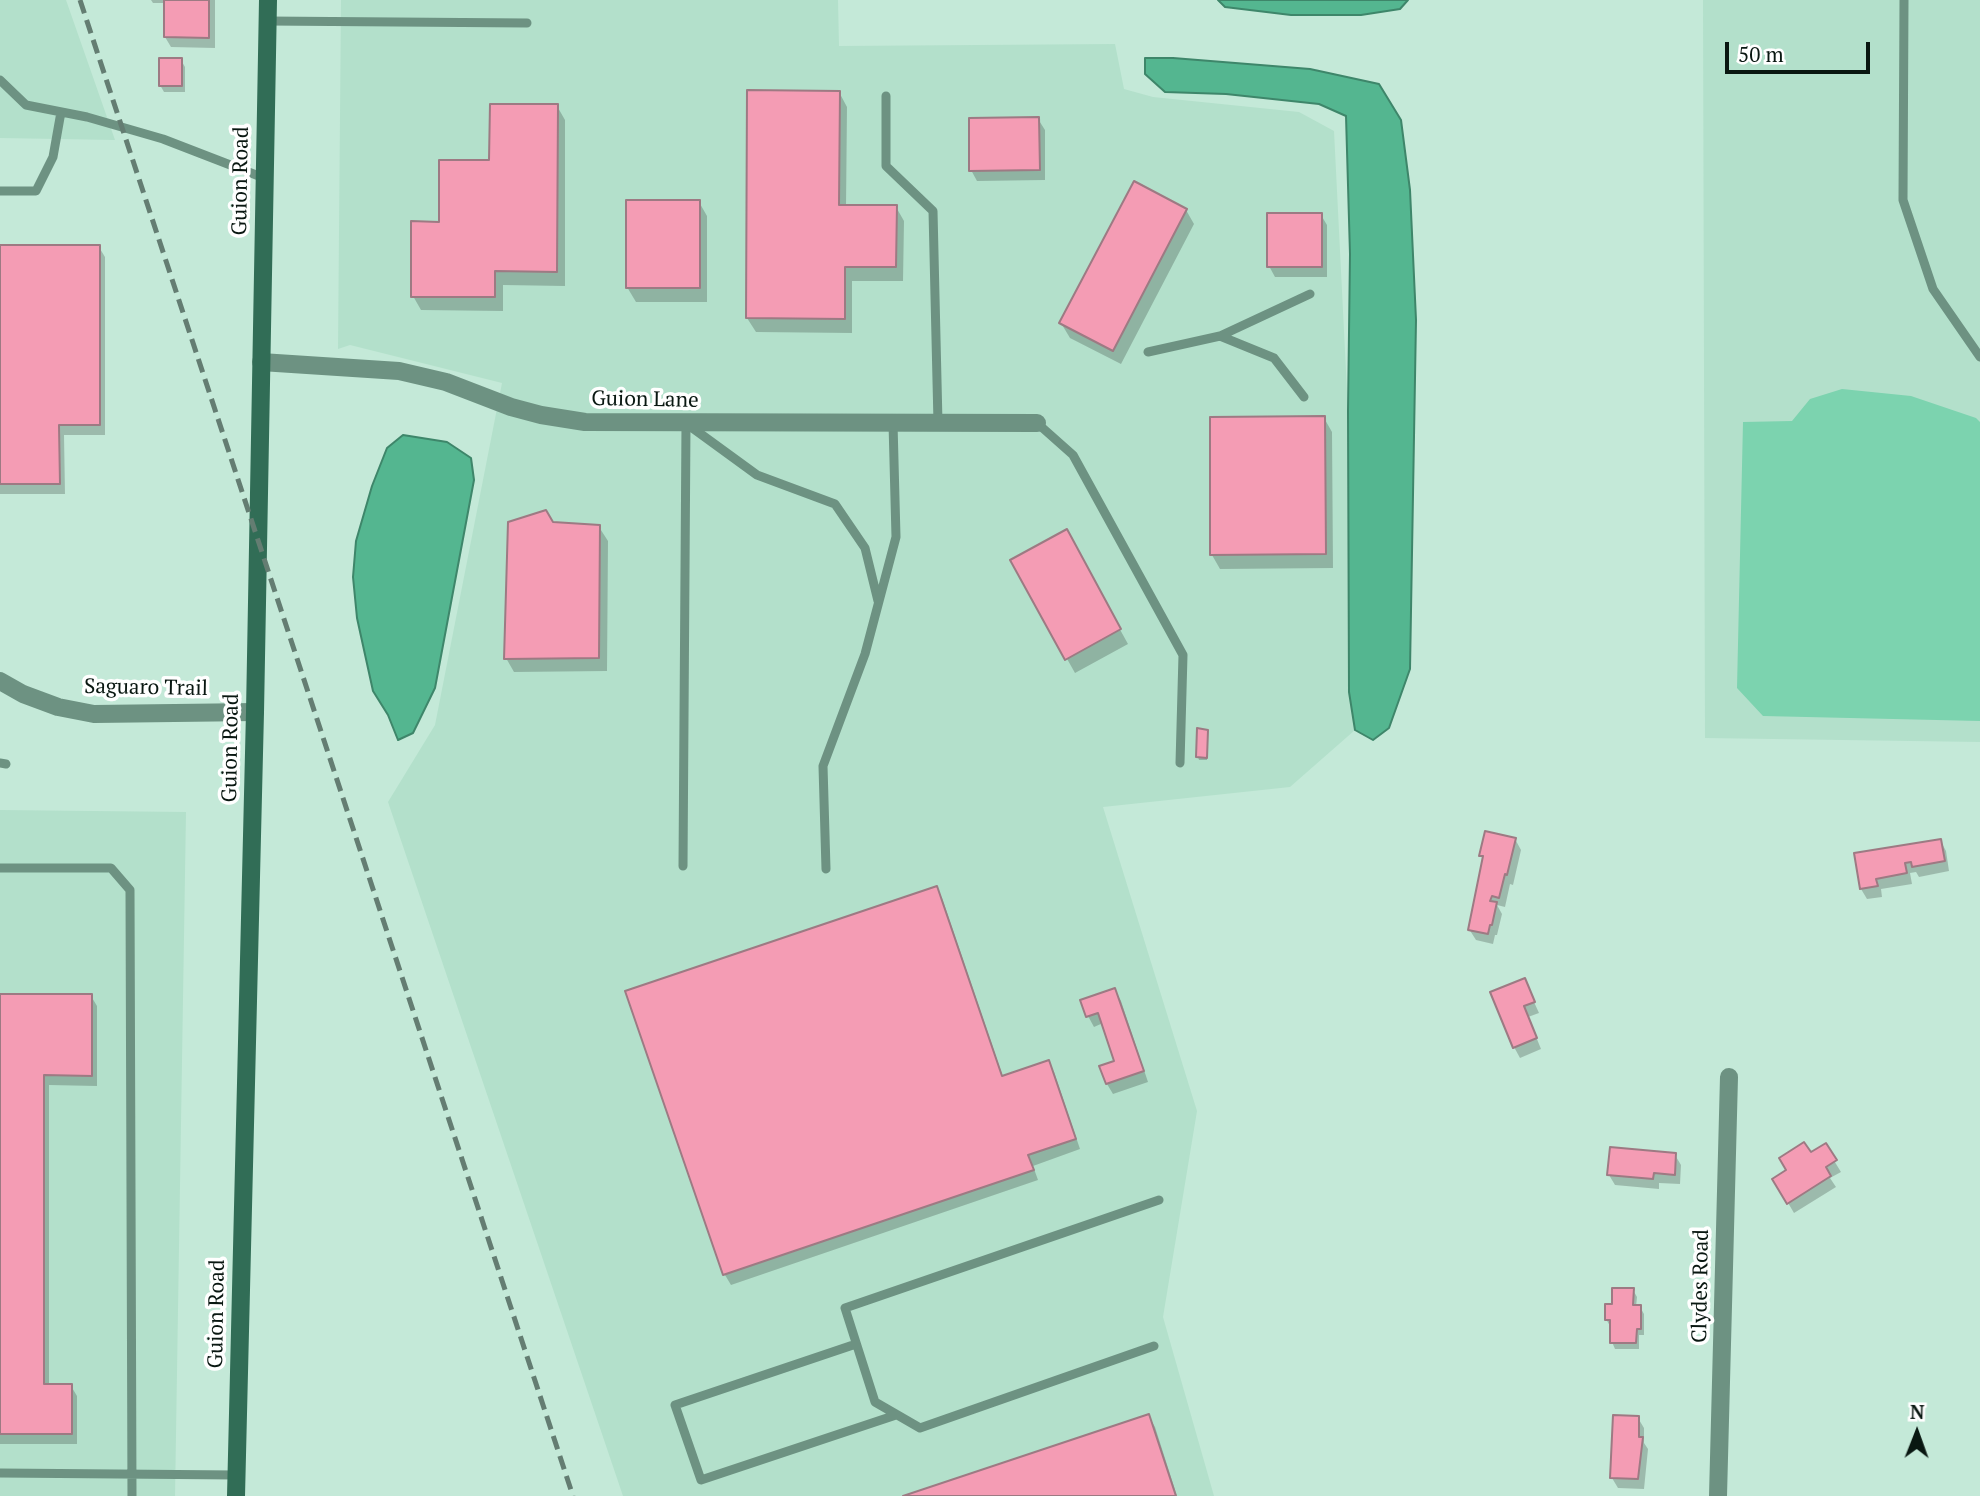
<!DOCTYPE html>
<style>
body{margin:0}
#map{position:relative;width:1980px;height:1496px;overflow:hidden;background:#c4e9d8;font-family:"PT Serif",serif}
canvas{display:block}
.north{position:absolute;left:1882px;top:1398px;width:70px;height:70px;-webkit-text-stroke:5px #fff;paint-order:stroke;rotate:1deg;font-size:19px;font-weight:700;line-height:28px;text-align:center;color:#091711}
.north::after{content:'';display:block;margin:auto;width:24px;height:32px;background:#091711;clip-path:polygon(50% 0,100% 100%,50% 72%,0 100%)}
.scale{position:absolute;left:1725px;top:42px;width:145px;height:32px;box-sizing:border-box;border:4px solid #091711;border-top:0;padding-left:9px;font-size:21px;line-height:24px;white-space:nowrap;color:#091711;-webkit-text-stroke:5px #fff;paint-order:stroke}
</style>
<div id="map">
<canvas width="1980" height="1496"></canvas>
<div class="north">N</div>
<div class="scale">50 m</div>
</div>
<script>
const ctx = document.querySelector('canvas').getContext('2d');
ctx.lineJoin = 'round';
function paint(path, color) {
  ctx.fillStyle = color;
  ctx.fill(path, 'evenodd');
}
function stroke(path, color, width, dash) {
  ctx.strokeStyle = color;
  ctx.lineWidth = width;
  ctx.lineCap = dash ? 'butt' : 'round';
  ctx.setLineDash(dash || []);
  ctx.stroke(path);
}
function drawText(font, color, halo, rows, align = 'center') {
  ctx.font = font + ' "PT Serif",serif';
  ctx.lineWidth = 7;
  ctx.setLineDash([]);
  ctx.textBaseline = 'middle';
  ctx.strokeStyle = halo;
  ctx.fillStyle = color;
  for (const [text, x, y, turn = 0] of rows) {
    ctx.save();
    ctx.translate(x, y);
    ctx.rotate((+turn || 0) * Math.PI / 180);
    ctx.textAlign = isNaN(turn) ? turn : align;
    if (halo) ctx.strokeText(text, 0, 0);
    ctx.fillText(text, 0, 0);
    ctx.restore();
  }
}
paint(new Path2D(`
 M0,0H66L115,140L0,138Z
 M341,0H838L839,46L1115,44L1124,89L1153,97L1299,112L1334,131L1348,411L1349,692L1355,730L1290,787L1103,807L1197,1111L1163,1317L1214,1496H623L388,802L435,725L502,383L350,345L338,349Z
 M1703,0H1980V742L1705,738Z
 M0,810L186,812L175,1496H0Z`), '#b3e0cb');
paint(new Path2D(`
 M1842,389L1911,396L1976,418L1980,422V721L1763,716L1737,688L1743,422L1792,421L1810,399Z`), '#7cd3af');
const water = new Path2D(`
 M1218,0H1408L1400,9L1361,15H1291L1225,7Z
 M1145,58H1173L1310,69L1379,84L1401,120L1410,190L1416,320L1410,669L1389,728L1373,740L1355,730L1349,692L1348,411L1350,254L1346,116L1319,104L1226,94L1165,92L1145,74Z
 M403,435L447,442L471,458L474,480L435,688L413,733L398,740L388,715L373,691L357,618L353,577L356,541L372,486L387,448Z`);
paint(water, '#54b690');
stroke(water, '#3e866a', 2);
paint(new Path2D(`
 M151,0H215V48L171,47L165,37V3H153Z
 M181,60L185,67V92H164L160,85Z
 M839,92L847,107L846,207H896L904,221L903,281H852V333L756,332L747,318Z
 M557,106L565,120V286L503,285V311L421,310L413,296L491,162Z
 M1038,119L1045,130V180L977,181L971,170Z
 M699,202L707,216V302H636L627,287Z
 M1186,210L1194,224L1121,364L1070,338L1061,323Z
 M1321,215L1327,225V277H1275L1269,266Z
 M0,247H99L105,257V435H64L65,494H0Z
 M1324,418L1332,432L1333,568L1220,569L1212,555Z
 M552,524L599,527L608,541L607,671L514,672L506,658Z
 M1066,532L1128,644L1075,673L1012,561Z
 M1207,732L1208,734L1207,760H1199L1198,757Z
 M1515,839L1521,850L1513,885L1510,884L1505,907L1497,905L1502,914L1497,935H1495L1493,944L1476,940L1469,929L1484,860L1481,855Z
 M1940,840L1946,851L1949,871L1919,877L1916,872L1910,873L1912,884L1881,889L1882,897L1867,899L1861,889L1856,855Z
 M936,888L942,898L1003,1077L1048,1062L1054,1072L1080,1149L1033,1166L1038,1180L731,1285L725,1275L628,992Z
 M1524,980L1539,1013L1528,1017L1541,1049L1520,1058L1514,1047Z
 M1115,990L1121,1001L1148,1082L1113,1094L1107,1084L1102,1067L1116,1062L1103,1023L1094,1027L1088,1016Z
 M91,996L97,1006V1086L49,1085V1386H71L77,1396V1444H0V1146Z
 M1825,1146L1841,1172L1830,1178L1836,1187L1794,1213L1774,1179Z
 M1675,1155L1681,1165L1680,1184L1659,1183V1189L1615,1185L1609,1175Z
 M1633,1290L1637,1297L1636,1307H1640L1644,1314V1335H1639V1349H1615L1612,1342L1610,1326L1606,1319L1614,1306Z
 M1149,1417L1155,1427L1177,1496H908Z
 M1638,1418L1644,1428V1443L1648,1449L1644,1489L1618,1488L1612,1478Z`), '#0003');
const building = new Path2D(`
 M164,0H209V38L164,37Z
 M159,58H182V86H159Z
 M747,90L840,91L839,205H897L896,267H845V319L746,318Z
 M490,104H558L557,272L495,271V297H411V221L439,222V160H489Z
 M1039,117L1040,170L969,171V118Z
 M1134,181L1187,209L1113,351L1059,323Z
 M626,200H700V288H626Z
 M1267,213H1322V267H1267Z
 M0,245H100V425H59L60,484H0Z
 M1325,416L1326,554L1210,555V417Z
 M546,510L553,522L600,525L599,658L504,659L508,522Z
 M1067,529L1121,629L1065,660L1010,560Z
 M1197,728L1208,730L1207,758L1196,757Z
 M1485,831L1516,838L1507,875L1505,874L1499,898L1492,896L1490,901L1497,902L1492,925H1490L1488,934L1468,930L1483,856H1479Z
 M1941,839L1945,861L1912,867L1911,862L1905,863L1907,873L1876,879L1878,886L1860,889L1854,853Z
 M937,886L1002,1076L1049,1060L1076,1139L1028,1155L1034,1170L723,1275L625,991Z
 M1525,978L1535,1002L1524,1006L1537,1038L1513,1048L1490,992Z
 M1115,988L1144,1071L1106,1084L1099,1066L1114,1061L1098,1013L1086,1017L1080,1000Z
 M0,994H92V1076L44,1075V1384H72V1434H0Z
 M1804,1142L1811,1152L1826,1143L1837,1160L1826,1167L1831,1176L1787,1204L1772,1179L1786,1170L1779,1158Z
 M1610,1147L1676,1153L1675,1175L1654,1173L1653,1179L1607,1175Z
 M1612,1288H1634L1633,1305H1641V1329H1637L1636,1343H1610V1320H1605V1304H1612Z
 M1149,1414L1176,1496H903Z
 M1613,1415L1639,1416V1437H1643L1638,1479L1610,1478Z`);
paint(building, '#f49cb4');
stroke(building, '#9d7a83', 2);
stroke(new Path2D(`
 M1904,0L1903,200L1933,289L1980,357
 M267,21L527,23
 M0,80L26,105L87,117L163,139L264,178
 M886,96V166L933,211L938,423
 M0,191H36L53,157L61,112
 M1148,352L1220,336
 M1304,397L1274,358L1220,336L1310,294
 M1037,423L1073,455L1183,655L1180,763
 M687,424L757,475L835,504L865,548L878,601
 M0,763L6,764
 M683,866L686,423
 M0,868H111L130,890L132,1496
 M826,869L823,766L865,654L896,537L893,423
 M856,1344L675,1405L701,1480L896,1415
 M1154,1346L920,1428L875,1402L845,1308L1159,1200
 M0,1473L236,1475`), '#6d9282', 9);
stroke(new Path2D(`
 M261,362L399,371L446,382L511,407L541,415L585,422L1037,423
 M0,681L23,694L58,707L94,714L255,712
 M1718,1496L1729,1077`), '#6d9282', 18);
stroke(new Path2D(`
 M236,1496L255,712L268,0`), '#316d56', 18);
stroke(new Path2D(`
 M80,0L573,1496`), '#647d72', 5, [14, 7]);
drawText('21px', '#091711', '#fff', [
 ["Guion Road",241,181,-89],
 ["Guion Lane",645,400,1],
 ["Saguaro Trail",146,688,1],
 ["Guion Road",231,748,-89],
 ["Clydes Road",1701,1286,-89],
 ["Guion Road",217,1314,-89]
]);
</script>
